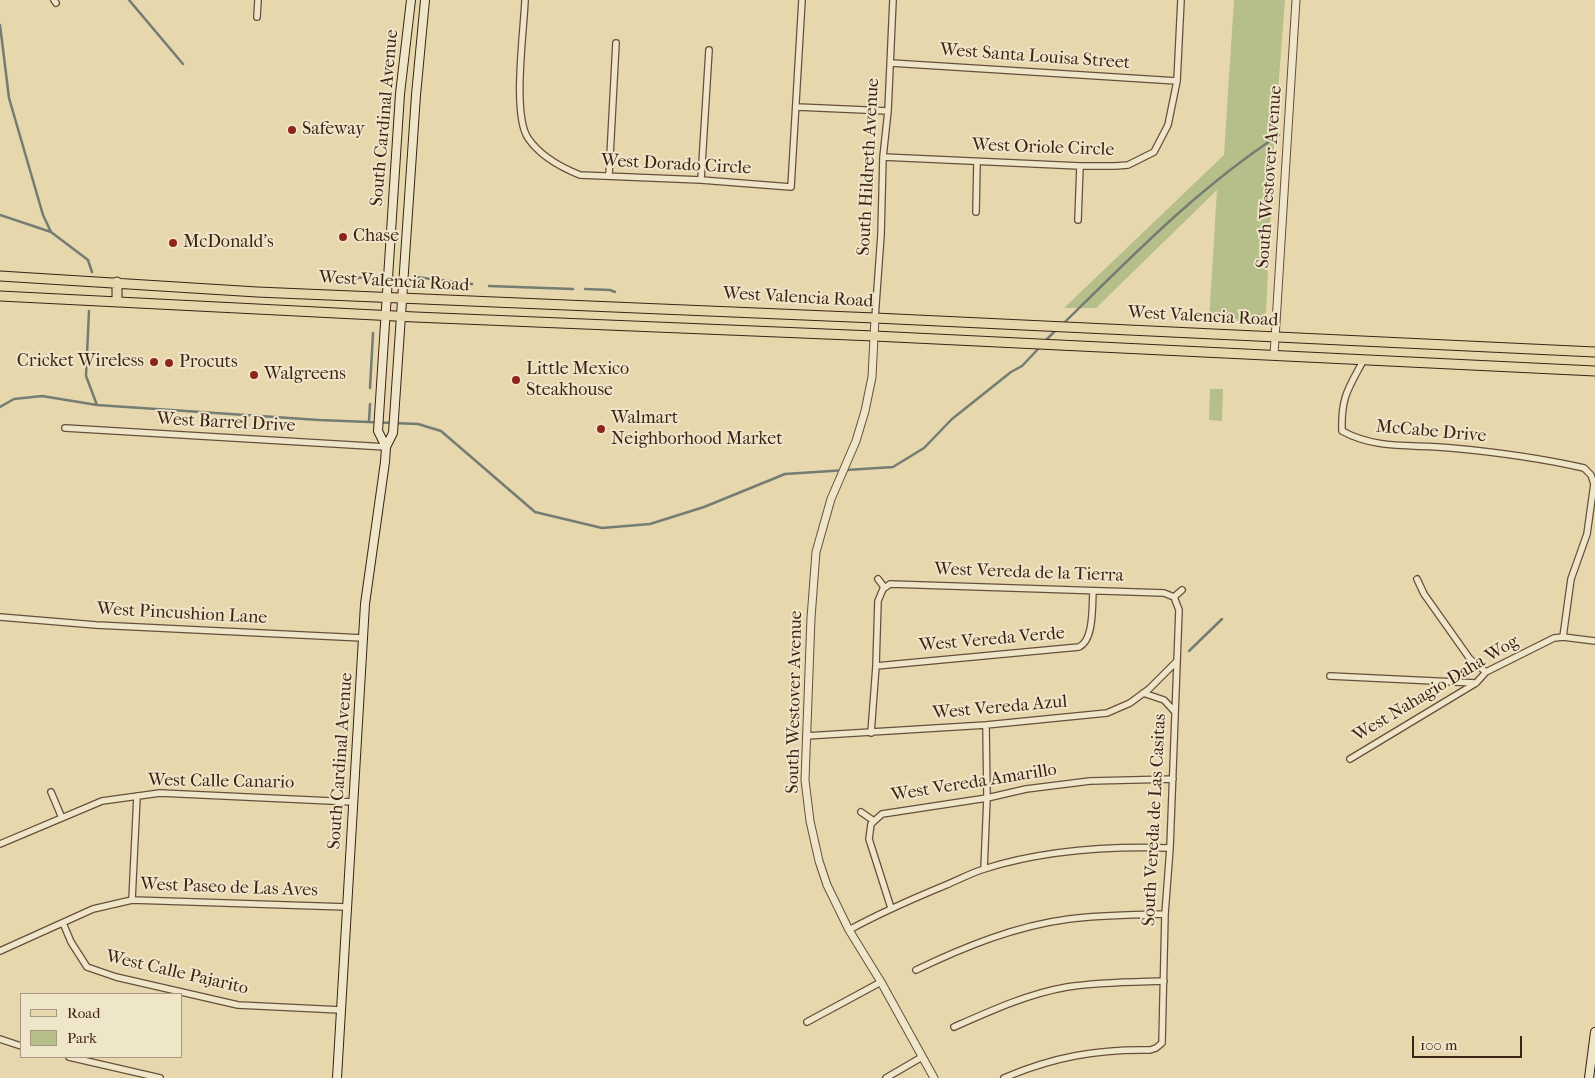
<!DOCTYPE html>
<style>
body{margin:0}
#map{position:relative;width:1595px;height:1078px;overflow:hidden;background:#e6d7ac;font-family:"IM FELL French Canon",serif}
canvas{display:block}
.legend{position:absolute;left:20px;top:993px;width:162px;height:65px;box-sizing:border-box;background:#efe5c9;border:1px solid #a89781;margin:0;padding:6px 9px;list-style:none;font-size:15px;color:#3d2216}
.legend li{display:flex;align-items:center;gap:10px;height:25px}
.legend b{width:25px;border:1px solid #a89781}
.scale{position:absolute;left:1412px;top:1036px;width:110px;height:22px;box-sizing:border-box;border:2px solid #3d2216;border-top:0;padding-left:6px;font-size:15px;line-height:18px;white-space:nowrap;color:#3d2216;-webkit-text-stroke:4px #efe5c9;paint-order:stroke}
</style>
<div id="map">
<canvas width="1595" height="1078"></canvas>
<ul class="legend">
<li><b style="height:6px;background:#e6d7ac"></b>Road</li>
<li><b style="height:14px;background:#b6be89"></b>Park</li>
</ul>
<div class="scale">100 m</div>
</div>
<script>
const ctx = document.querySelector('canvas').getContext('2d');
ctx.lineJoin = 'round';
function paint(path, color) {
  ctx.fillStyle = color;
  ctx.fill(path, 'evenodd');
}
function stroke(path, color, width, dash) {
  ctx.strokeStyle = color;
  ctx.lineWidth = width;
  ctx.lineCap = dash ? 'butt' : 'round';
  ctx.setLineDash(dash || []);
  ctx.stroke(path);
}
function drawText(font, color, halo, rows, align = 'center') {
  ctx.font = font + ' "IM FELL French Canon",serif';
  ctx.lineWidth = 4;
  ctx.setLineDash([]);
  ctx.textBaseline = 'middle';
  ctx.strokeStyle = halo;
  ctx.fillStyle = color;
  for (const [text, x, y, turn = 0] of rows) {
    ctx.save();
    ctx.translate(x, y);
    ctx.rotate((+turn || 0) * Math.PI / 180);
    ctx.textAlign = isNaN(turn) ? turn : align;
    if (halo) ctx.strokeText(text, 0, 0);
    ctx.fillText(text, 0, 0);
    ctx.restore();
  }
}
paint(new Path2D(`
 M1234,0H1285L1274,143L1266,312L1258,322L1209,321L1217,190L1096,308H1064L1224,155Z
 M1210,389H1223L1222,421L1209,420Z`), '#b6be89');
stroke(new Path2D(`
 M129,0L183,64
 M0,25L9,98L43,215L51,232
 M0,215L51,232L88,260L92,272
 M416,277L472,284
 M327,280L385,276
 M489,286L573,289
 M585,289L610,290L615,292
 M840,299L862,300L866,303
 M89,311L86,376L97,405L319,420L418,424L441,431L535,512L602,528L650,524L704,507L785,474L893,467L924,448L952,419L1011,372L1022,366L1040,347
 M1063,324C1131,257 1198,188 1279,135
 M1045,341L1057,329
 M370,388L373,333
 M0,407L14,399L42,396L97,405
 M369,421L370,404
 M1189,651L1222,619`), '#747c74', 2.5);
const minor = new Path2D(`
 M54,0L56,3
 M525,0C524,30 512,115 528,138C540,156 560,167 580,175L701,180L791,187L802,0
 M257,17L258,0
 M891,63L1177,81
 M797,107L888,111
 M883,157L1080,166H1115L1128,165L1154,152L1168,125L1177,81L1181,0
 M609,175L616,43
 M701,180L709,50
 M976,212L977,162
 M1078,220L1080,166
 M875,318L881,235L883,157L888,111L893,0
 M1363,361C1348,389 1341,397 1342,431C1377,450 1412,444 1451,448C1495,452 1540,458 1584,468L1591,475L1594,484L1587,534L1571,579L1563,637
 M65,428L386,447
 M878,579L884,587
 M1417,579L1424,594L1470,659L1486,672
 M1174,597L1182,590
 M0,617L96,625L363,638
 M876,666L1079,647C1094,640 1092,607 1093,591
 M1330,676L1476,683
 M1143,693L1164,700L1175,712
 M871,733L876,666L878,601L883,589L890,584L1164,593L1174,597
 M806,736L986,725L1107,713L1130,703L1149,689L1177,661
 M1350,759L1476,683L1486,672L1554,638L1563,637L1595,641
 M51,792L62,818
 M861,812L874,821
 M0,844L102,801L160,793L353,802
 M984,869L987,798L986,725
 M132,900L137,796
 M891,908L869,839L871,824L882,814L987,798L1026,789L1090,781L1173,779
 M63,923L71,942L87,967L116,977L238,1005L341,1010
 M849,930C880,913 912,899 946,885C958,880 971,873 984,869C1044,850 1107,846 1170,848
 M0,951L93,909L132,900L347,907
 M916,970C964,947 1015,926 1069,919C1101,915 1133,915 1165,914
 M807,1022L881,982
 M954,1027C990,1011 1027,994 1067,987C1099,982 1131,982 1164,981
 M0,1039L21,1046
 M69,1057L160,1078
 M886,1078L922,1057
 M1004,1078C1053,1057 1097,1049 1150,1050L1156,1048L1162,1043L1165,914L1170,848L1179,610L1174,597`);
const tertiary = new Path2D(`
 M875,318L872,377L865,411L856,441L831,499L816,552L811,618L805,780L810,821L819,861L827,885L849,930L881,982L934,1078
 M1274,355L1296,0`);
const secondary = new Path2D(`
 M386,447L378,431L400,94L411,0
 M337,1078L365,604L385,462L386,447L393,433L416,95L425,0
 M1589,1078L1595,1032`);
const primary = new Path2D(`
 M0,276L257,292L875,318L1595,352
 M117,282V302
 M0,296L415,317L874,336L1595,371`);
stroke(minor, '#674f3c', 8);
stroke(tertiary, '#674f3c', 9);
stroke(secondary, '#3d2216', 10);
stroke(primary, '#3d2216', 11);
stroke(minor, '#efe5c9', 5.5);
stroke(tertiary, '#efe5c9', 7);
stroke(secondary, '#efe5c9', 8);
stroke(primary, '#e6d7ac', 9);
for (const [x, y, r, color] of [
 [292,130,5,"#8f2418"],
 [343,237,5,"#8f2418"],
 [173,243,5,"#8f2418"],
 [154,362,5,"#8f2418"],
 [169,363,5,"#8f2418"],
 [254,375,5,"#8f2418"],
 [516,380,5,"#8f2418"],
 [601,429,5,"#8f2418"]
]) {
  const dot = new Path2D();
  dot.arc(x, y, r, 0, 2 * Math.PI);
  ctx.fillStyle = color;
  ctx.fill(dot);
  stroke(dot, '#efe5c9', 2);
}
drawText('18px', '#3d2216', '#efe5c9', [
 ["West Santa Louisa Street",1035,57,4],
 ["South Cardinal Avenue",385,118,-85],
 ["West Oriole Circle",1043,148,2],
 ["West Dorado Circle",676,165,3],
 ["South Hildreth Avenue",869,167,-87],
 ["South Westover Avenue",1270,177,-86],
 ["West Valencia Road",394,282,3],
 ["West Valencia Road",798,298,3],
 ["West Valencia Road",1203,317,3],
 ["West Barrel Drive",226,423,3],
 ["McCabe Drive",1431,432,5],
 ["West Vereda de la Tierra",1029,573,2],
 ["West Pincushion Lane",182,614,3],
 ["West Vereda Verde",992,640,-5],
 ["West Nahagio Daha Wog",1436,689,-31],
 ["South Westover Avenue",795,702,-89],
 ["West Vereda Azul",1000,708,-5],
 ["South Cardinal Avenue",341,761,-86],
 ["West Calle Canario",221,782,1],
 ["West Vereda Amarillo",974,783,-9],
 ["South Vereda de Las Casitas",1155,820,-87],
 ["West Paseo de Las Aves",229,888,2],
 ["West Calle Pajarito",177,973,13]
]);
drawText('18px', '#3d2216', '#efe5c9', [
 ["Safeway",302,130],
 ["Chase",353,237],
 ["McDonald's",183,243],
 ["Cricket Wireless",144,362,"right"],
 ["Procuts",179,363],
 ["Little Mexico",526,370],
 ["Steakhouse",526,391],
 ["Walgreens",264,375],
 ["Walmart",611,419],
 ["Neighborhood Market",611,440]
], 'left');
</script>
